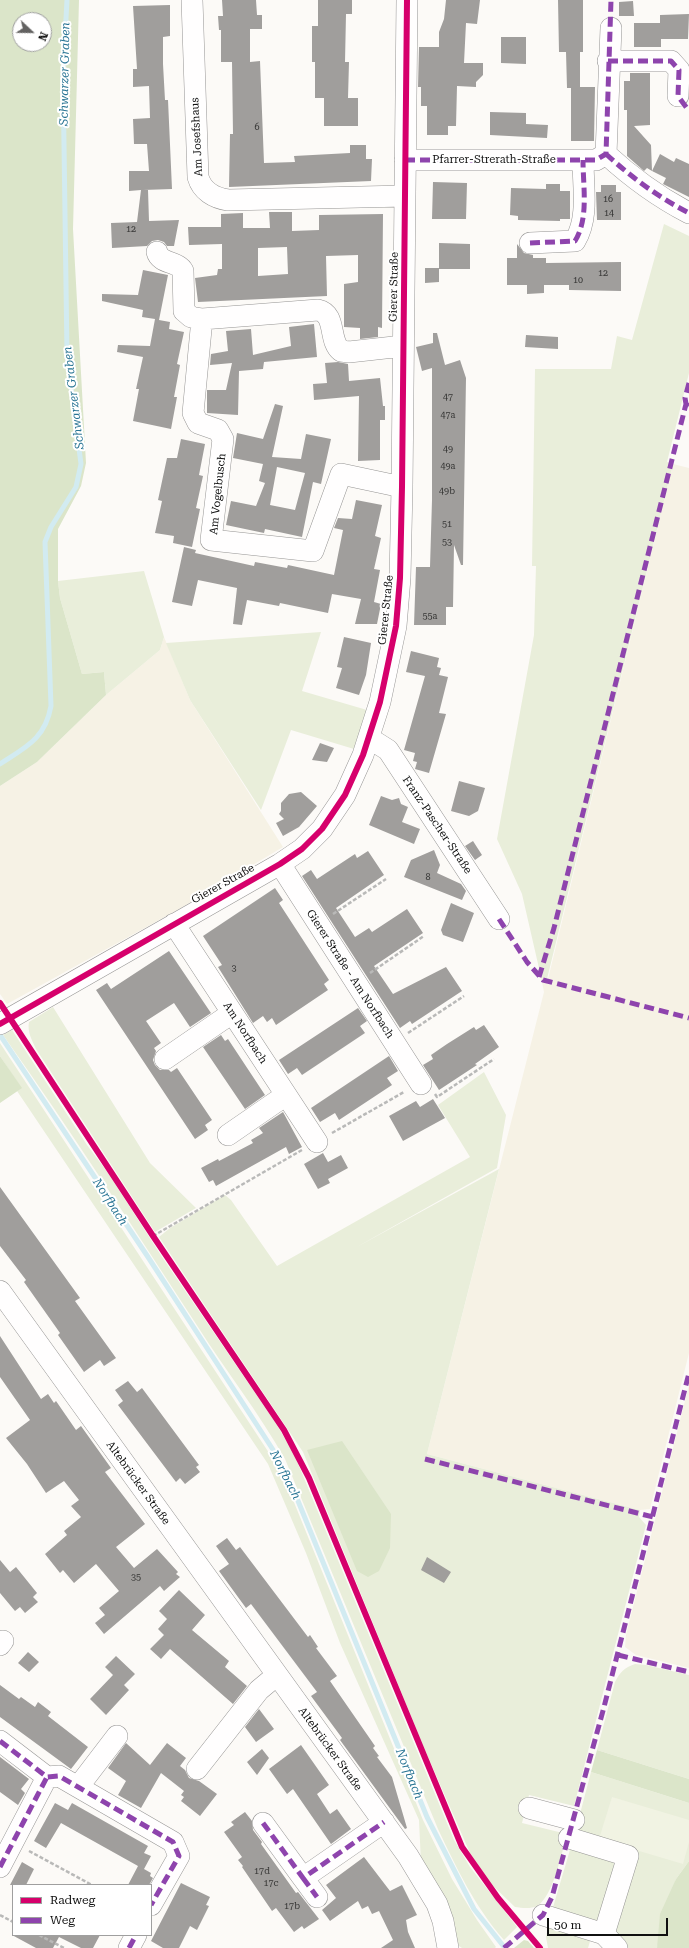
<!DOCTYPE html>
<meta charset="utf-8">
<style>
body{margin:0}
#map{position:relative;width:689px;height:1948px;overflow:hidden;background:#fcfaf7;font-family:"Roboto Serif",serif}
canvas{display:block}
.legend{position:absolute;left:12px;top:1884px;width:140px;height:52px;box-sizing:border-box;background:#fff;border:1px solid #9f9f9f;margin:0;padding:5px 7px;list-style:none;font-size:12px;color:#101010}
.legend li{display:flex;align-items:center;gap:8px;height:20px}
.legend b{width:20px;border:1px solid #9f9f9f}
.north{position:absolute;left:12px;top:12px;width:40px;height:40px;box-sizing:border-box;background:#fff;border:1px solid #9f9f9f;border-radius:50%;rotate:112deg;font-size:11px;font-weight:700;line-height:16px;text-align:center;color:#101010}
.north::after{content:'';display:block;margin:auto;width:14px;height:18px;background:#636261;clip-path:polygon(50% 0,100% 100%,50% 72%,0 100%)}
.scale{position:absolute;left:547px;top:1918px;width:121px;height:18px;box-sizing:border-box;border:2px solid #101010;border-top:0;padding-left:5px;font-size:12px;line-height:14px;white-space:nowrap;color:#101010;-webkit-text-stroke:3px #fff;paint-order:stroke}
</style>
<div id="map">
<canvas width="689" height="1948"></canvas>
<ul class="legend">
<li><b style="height:5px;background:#d6006c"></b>Radweg</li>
<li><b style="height:5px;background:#8e44ad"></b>Weg</li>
</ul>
<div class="north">N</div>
<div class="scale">50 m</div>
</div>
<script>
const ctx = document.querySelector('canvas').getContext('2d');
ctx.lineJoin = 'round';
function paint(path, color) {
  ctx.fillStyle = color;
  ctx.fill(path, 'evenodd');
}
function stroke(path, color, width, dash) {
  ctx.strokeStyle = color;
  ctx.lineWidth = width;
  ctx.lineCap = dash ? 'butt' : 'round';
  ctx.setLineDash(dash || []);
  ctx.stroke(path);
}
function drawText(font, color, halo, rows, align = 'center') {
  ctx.font = font + ' "Roboto Serif",serif';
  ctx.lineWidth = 4;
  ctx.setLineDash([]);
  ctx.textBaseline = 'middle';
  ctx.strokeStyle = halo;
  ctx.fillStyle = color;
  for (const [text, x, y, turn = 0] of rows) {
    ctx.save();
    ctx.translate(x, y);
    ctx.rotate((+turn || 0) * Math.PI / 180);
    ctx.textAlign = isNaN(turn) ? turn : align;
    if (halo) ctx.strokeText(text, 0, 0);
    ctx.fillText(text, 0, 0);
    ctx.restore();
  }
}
paint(new Path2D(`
 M673,464L689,468V1353L650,1509L640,1510L427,1454L544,992L541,977L548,979Z
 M164,637L190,700L283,847L179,909L7,1004L0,994V786L37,762L106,695L160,650Z
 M689,1385V1668L636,1655L625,1647L626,1635Z`), '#f6f2e5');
paint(new Path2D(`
 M664,224L689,236V373L667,462L673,464L547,979L541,977L522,894L497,839L534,635L536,566H532L535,369H611L617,336L632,340Z
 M144,571L164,637L160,650L106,695L104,672L82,674L60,598L58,581Z
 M321,632L302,691L367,710L354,749L291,730L261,810L190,700L166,643Z
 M53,1007L150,1163L196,1208L155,1232L36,1049C32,1040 27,1032 29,1022Z
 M12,1030L87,1145L108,1173L162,1257L275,1422L294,1454L454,1840L470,1867L517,1927L504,1940C475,1907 457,1869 438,1829L285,1459C259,1413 226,1371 198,1327C134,1229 71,1131 3,1035Z
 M0,1043L273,1459L289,1490L423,1820L452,1879L477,1920L496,1947L495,1948H462L459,1946L421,1863L419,1820L340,1643L306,1553L268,1464L17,1091L21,1088L0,1056Z
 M484,1072L506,1115L497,1168L355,1248L499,1169L427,1454L640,1510L639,1517L646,1525L574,1806L529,1795L522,1823L567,1834C562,1852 553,1897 537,1906C531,1909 522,1908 515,1907L489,1882L470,1853L422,1743L303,1452L159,1237L170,1228L225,1195L231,1200L277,1266L470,1157L438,1105Z
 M635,1664L646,1665L689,1675V1779L597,1750L615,1682C620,1672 624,1668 635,1664Z
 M591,1772L689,1803V1861L676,1879L657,1948H621L610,1937L634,1853L589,1839L576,1829Z
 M572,1843L619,1861L599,1927L551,1914Z
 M549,1923L592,1935L588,1948H548L546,1937Z`), '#e9eeda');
paint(new Path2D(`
 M0,0H79L73,229L86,463L81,486L58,529V581L60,598L82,674L104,672L106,695L37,762L0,786ZM20,20H44V44H20Z
 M0,1056L22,1088L0,1103Z
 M342,1441L391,1514L390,1548L379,1571L368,1577L357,1571L307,1450Z
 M597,1750L689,1779V1803L591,1772Z
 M689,1861V1948H657L660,1914L676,1879Z
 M524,1940L528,1941L534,1948H514Z`), '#dbe5c9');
paint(new Path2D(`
 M612,1797L689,1820V1842L683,1864L599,1839Z`), '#f1f3e3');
stroke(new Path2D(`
 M0,764C26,747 45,739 51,706L45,542L51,527L76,487L81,464L67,355L63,74L67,0
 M0,1035L148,1257L279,1459L296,1496L427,1817L474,1909L505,1948`), '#d2ebf1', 5);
paint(new Path2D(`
 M222,0H256L257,15H262V29H250V62L260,61L264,163L295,162L294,156L350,153V145H366V159H372L371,181L229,187L230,134H233L232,62H221V30H219L218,16H223Z
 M318,0H352V14H346L345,62H349L348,98H358V126H324V98H315V62H312V26H318Z
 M446,0H480L477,24L466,23L464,63H483V75L476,82V87L457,86L456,126H448V135H427V106H421V87H418L419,47H439V32L444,19Z
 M558,0H583V52H580V87H595L594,141H571V88H567L566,52H559Z
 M633,1L634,16H619V2Z
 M170,5V36L163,37V64L165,100H168L172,189L143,190H148L149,221L179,220L174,246H167L164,242L158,240L152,241L147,246L112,248L111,223L137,222L141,190L129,191V171H149L147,144H134L133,119L150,118L149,86L133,87V69H137L133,6Z
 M689,14L688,39H661V47H634V23H660V15Z
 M501,37H526V64L501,63Z
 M630,73H650V125L634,126L651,145L652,171L647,168L644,171L627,156V110H624V81H630Z
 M490,112L526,113V129V124L548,125L547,138L490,135Z
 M660,154L674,162L676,158L689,164V197L663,184L666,178L652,171Z
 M433,182L467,183L466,219H432Z
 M546,184H560V191H570V219H560V221L518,220V216L510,215L511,188L546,189Z
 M601,185H616V192H621V220H597L596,192H601Z
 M269,212H292V231L319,230V215L383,214L382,328L378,327V337L360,339V328L344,327V284L358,282V255L326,256L327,296L198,302L195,278L217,275L218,269H222V244L189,245L188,227H221V214L243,213V228H270ZM287,247L288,274L258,276V248Z
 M439,243L470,244V269H439V282L425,283V268H439Z
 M517,244L524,253L533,255V258H546V263L621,262V291L569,290V285H544V293L527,294V285H507V258H517Z
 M143,270L168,275L159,320L170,322L169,329L184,332L177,364L180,365L174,397H177L171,429L133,421L139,389H136L143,357L117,352L118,345L150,346L155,319L142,317L143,310L102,301V294L138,295Z
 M314,324L317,357L264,362L263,369L239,371L238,415L207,413V390H226L232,363L210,365L211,354L228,351L226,331L251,329L253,355L257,354L291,346L289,327Z
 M433,333H437L445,365L460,360L466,378L463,565H461L454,545L453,607H446V625H414L416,567H430L432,500V368L422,371L416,347L433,343Z
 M526,335L558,337V349L525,347Z
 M338,362L348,364L349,381L380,378L383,406H385V420H380V460L358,461L359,396L314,400L313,384L327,383L325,363Z
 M275,404L283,406L272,457L301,459L306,434L331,439L321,484L313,482L302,537L265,529L264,533L226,525L231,501L256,506L265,483L259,481L263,464L233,458L237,433L263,439ZM277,467L305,473L295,510L270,505Z
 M181,439L205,444L199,475L203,476L196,508L200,509L192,547L173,543L174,536L155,533L162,501L158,500L167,458H177Z
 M356,500L382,505L375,536L381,538L374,569L380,570L374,602L381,604L377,624H355L361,599L332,594L328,613L280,603L279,606L247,600L242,625L233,624L237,588L198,580L192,606L172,602L184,547L196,550L195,553L254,566L255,562L287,568L288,565L334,575L343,530L334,528L338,518L352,519Z
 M344,637L371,643L366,675L359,695L336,688L342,668L337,667Z
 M411,651L439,658L437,667L441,668L439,675L448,677L439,713L446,714L429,773L415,769L417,762L413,761L415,753L404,750L425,676L406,672Z
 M320,743L334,748L327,762L312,760Z
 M459,781L485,788L478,811L469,816L451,811Z
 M301,792L317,806L299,827L283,836L276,823L284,819L279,814L281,811V803L289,794Z
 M381,796L392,800L399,798L401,804L408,807L402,822L420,829L414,844L369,825Z
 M473,841L482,855L475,860L465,846Z
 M434,850L440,865L437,873L461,884L466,891L462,900L404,877L411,860Z
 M368,851L384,875L336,908L355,937L369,928L372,932L407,909L423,933L374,966L393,994L446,967L462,991L412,1024L410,1021L400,1028L302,876L311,870L317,879L355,854L357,858Z
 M275,888L283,900L279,903L329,980L324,984L328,990L276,1025L272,1018L267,1022L263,1016L253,1023L218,967L222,965L203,936Z
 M451,903L474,913L463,942L443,935L441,930Z
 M169,951L211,1013L190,1027L174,1003L146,1021L161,1043L154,1048L156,1051L153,1060L155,1065L160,1070H169L171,1072L177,1068L212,1120L205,1125L208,1130L195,1139L96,990L107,983L111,989Z
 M358,1008L367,1021L360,1026L365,1033L302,1075L297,1068L288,1074L279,1060Z
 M484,1025L499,1047L475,1064L477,1065L439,1090L423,1065L433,1059L431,1055L447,1044L474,1027L476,1030Z
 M221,1035L225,1041L228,1039L265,1095L245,1109L203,1047Z
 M389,1056L398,1071L387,1078L392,1085L339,1120L335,1113L320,1122L311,1108Z
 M433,1099L445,1118L403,1141L389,1116L416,1101L420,1107Z
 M283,1112L302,1147L289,1154L286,1147L216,1186L213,1180L209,1182L201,1168L218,1159L219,1161L253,1143L251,1140L263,1133L259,1128Z
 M323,1153L328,1162L341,1155L348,1168L328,1179L330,1183L318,1189L304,1164Z
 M0,1187L80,1298L75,1301L116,1358L104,1366L100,1360L84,1372L58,1335L60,1333L24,1282L26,1280L0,1246Z
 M0,1336L41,1399L48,1394L54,1403L56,1401L76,1430L81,1426L111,1468L105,1472L145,1524L116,1547L134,1568L157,1549L178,1572L176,1574L180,1577L164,1591L160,1586L104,1634L95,1623L105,1615L99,1608L119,1591L96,1564L74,1583L63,1570L60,1573L45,1554L67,1535L64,1531L81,1517L71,1506L79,1500L64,1481L46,1493L27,1464L6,1438L30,1420L0,1377Z
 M128,1381L137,1392L142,1388L199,1465L196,1467L200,1472L185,1484L180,1478L176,1482L118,1405L123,1401L115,1390Z
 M227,1538L236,1550L240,1547L308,1637L310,1635L318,1647L316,1648L337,1676L330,1681L375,1746L373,1748L379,1756L377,1757L392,1777L407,1828L405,1829L340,1740L342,1738L311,1696L317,1692L251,1604L246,1608L219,1571L229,1564L216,1546Z
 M427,1557L451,1572L444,1583L421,1570Z
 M0,1560L10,1572L16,1567L37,1593L33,1597L38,1602L25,1613L20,1607L15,1611L0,1593Z
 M179,1590L205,1615L192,1630L229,1661L225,1667L247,1686L233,1704L170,1649L161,1659L150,1649L164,1635L158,1629L167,1619L159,1611Z
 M28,1652L39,1662L29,1672L18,1663Z
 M116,1656L135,1674L124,1685L129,1690L106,1715L90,1699L113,1675L105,1667Z
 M0,1685L19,1699L21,1697L35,1707L38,1702L51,1712L48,1716L88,1747L71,1769L0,1717Z
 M259,1709L274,1729L256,1742L245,1727Z
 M126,1743L150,1765L167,1743L186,1758L180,1766L185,1770L189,1778L199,1781L217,1794L200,1816L181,1801L184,1797L181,1795L184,1791L161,1773L141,1808L118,1795L126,1781L108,1768Z
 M301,1745L329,1785L317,1794L330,1814L337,1809L351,1829L331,1844L293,1789L287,1794L269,1769Z
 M262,1749L269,1758L257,1775L247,1762Z
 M0,1757L29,1779L21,1789L25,1793L18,1805L0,1792Z
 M55,1803L68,1810L72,1803L148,1846L144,1853L151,1856L144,1869L151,1873L150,1876L153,1878L149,1885H128L138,1866L61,1823L46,1848L34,1841Z
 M245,1812L252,1821L253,1830L262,1842L261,1844L296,1893L298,1892L319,1919L304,1929L302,1926L294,1932L276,1908L272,1911L242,1867L243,1866L238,1860L242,1857L224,1832L234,1825L231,1822Z
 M364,1857L390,1891L402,1885L417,1915L406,1920L408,1932L415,1948H381L393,1940L379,1911L372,1914L368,1906L362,1909L358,1901L330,1921L322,1910L336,1898L326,1885Z
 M22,1862L34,1869L26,1885H10Z
 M181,1883L210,1897L206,1905L209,1906L197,1930L190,1926L179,1948H163L151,1941Z
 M12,1935H100L93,1948H81L59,1937L53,1948H36Z`), '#a09e9c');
const minor = new Path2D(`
 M192,0L198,177C202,191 214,198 228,200L405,196
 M608,61H671L679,70L678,96
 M606,154C631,177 658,197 689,213
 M405,160H596L606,154L611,28
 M530,243L575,241C589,218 583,187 583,160
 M157,252C160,264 178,261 183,271L184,311L191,317L202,319
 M402,487L341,474L313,551L211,540L223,439L218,430L198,423L193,413L202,319L318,310C337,314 328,341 341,351L349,352L403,346
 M369,738L388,750L499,919
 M280,864L421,1084
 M174,924L317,1142
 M0,1024L280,864L302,849L322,829L345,795L363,755L380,702L396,626L400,578L402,487L407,0
 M165,1059L232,1013
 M228,1135L286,1095
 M0,1291L408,1856L437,1904L443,1921L448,1948
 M0,1645L3,1641
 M0,1741L47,1777L59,1776L173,1842L179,1856L151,1905
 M197,1769L259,1690L277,1675
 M78,1787L117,1736
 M529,1808L574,1820
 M263,1823L303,1878L384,1822
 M0,1867L47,1777
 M303,1878L317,1897
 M543,1915L604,1934L628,1856L569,1838
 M604,1934L617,1948
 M129,1948L136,1935`);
stroke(minor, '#969594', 22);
stroke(new Path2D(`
 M333,914L386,879
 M370,973L424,936
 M408,1033L464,996
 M435,1094L437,1097L494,1059
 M332,1133L404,1092
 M153,1236L302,1150
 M29,1851L92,1885
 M0,1915L13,1922
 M39,1935L64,1948`), '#b9b9b8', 2.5, [4, 2]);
stroke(minor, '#fffefe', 21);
stroke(new Path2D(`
 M608,61H671L679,70L678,96L689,111
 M606,154C631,177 658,197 689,213
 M405,160H596L606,154L611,0
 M530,243L575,241C589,218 583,187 583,160
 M689,383L685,398L686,404L689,406
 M499,919L527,962L543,980L689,1018
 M539,977L554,928L686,404
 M425,1459L653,1517
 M618,1655L689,1672
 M0,1741L47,1777L59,1776L173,1842L179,1856L151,1905
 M263,1823L303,1878L384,1822
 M0,1867L47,1777
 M303,1878L317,1897
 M129,1948L136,1935
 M504,1948L543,1915L552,1897L604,1707L689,1373`), '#8e44ad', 5, [10, 5]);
stroke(new Path2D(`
 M0,1003L153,1236L284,1430L309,1478L462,1847L498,1898L540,1948
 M0,1024L280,864L302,849L322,829L345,795L363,755L380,702L396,626L400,578L402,487L407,0`), '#d6006c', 6);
drawText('9px', '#343433', null, [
 ["6",257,127],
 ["16",608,199],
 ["14",609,213],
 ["12",131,229],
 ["12",603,273],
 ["10",578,280],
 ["47",448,397],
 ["47a",448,415],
 ["49",448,449],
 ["49a",448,466],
 ["49b",447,491],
 ["51",447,524],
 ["53",447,542],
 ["55a",430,616],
 ["8",428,877],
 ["3",234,968],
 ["35",136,1577],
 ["17d",262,1871],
 ["17c",271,1883],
 ["17b",292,1906]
]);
drawText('11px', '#101010', '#fff', [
 ["Am Josefshaus",197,137,-93],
 ["Pfarrer-Strerath-Straße",494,160],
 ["Gierer Straße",394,287,-89],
 ["Am Vogelbusch",218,494,-84],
 ["Gierer Straße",386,610,-84],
 ["Franz-Pascher-Straße",437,825,56],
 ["Gierer Straße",223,884,-29],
 ["Gierer Straße - Am Norfbach",350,974,57],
 ["Am Norfbach",245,1033,57],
 ["Altebrücker Straße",138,1483,54],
 ["Altebrücker Straße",330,1749,54]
]);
drawText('italic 12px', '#287494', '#fff', [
 ["Schwarzer Graben",65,74,-89],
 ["Schwarzer Graben",74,398,-97],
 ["Norfbach",110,1202,57],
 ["Norfbach",285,1475,63],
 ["Norfbach",409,1774,68]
]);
</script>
